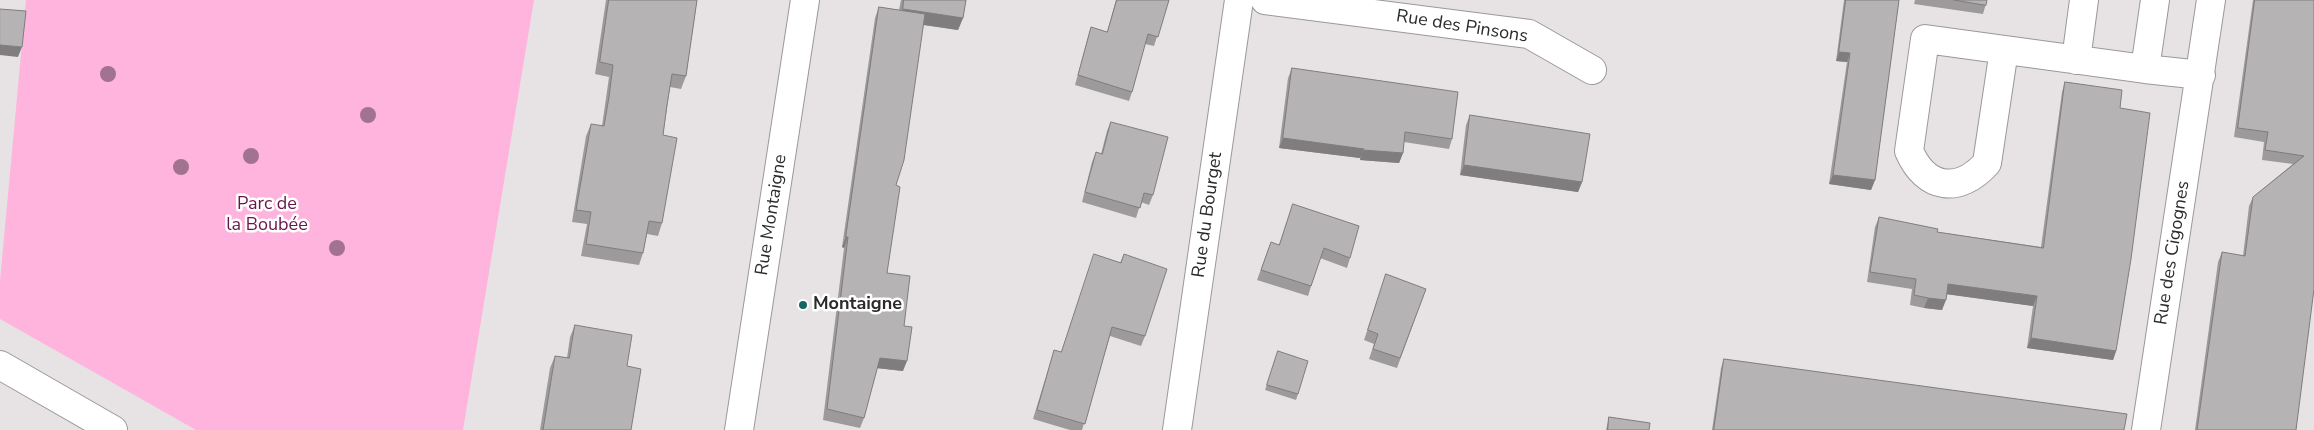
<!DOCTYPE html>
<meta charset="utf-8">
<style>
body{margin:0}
canvas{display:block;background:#e7e3e5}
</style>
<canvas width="2314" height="430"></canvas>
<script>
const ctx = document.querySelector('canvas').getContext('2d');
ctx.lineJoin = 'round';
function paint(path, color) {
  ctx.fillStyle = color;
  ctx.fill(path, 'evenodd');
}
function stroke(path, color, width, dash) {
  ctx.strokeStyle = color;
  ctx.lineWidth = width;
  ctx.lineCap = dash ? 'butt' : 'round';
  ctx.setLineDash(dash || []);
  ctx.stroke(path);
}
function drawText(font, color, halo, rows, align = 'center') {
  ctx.font = font + ' "Nunito Sans",sans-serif';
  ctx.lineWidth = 5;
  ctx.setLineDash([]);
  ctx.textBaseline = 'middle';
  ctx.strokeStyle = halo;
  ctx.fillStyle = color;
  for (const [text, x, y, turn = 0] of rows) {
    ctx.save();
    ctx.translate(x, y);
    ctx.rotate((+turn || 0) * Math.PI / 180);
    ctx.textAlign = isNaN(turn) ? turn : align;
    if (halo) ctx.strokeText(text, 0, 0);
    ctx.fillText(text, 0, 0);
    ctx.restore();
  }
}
paint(new Path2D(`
 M26,0H534L463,430H196L0,319V281Z`), '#feb4dd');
const minor = new Path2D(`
 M1265,0L1529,34L1592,70
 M2155,0L2145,69L2201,75
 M2004,50L1987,163C1959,194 1926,190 1909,151L1925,39L2145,69
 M2076,60L2084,0
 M0,365L113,430
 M739,430L805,0
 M1177,430L1239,0
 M2146,430L2211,0`);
stroke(minor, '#9b989a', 30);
stroke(minor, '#fff', 28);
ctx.fillStyle = '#a17391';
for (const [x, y] of [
 [108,74],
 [368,115],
 [251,156],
 [181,167],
 [337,248]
]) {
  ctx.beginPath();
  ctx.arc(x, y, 8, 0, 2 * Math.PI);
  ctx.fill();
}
paint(new Path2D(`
 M606,0H697L686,76L681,89L670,87L663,135L662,223L658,236L647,234L643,253L639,265L581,256L587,224L572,222L586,136L591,124L602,126L609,77L595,74Z
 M901,0H966L963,18L958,30L923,25L896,185L887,273L904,326L903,371L877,368L864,418L860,428L823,420L844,248L842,247L875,18L879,7L899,10Z
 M1116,0H1169L1154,46L1145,44L1132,92L1129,101L1075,85L1088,37L1091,27L1107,32Z
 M1844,0H1899L1875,180L1871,190L1829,184L1847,62L1836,61Z
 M1915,0H1987L1983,14L1914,4Z
 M2253,0H2314L2296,430H2195L2218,262L2222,252L2243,256L2249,206L2253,197L2293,164L2262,160L2264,142L2234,137Z
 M1292,68L1452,139L1449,149L1404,142L1403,153L1399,163L1360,160V158L1279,148L1288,78Z
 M2065,82L2120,108L2116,351L2113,360L2027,348L2033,306L1947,294L1942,310L1924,308L1910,305L1912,289L1867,282L1875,227L1879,217L1937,232L2041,247L2062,92Z
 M1470,115L1582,182L1578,192L1460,175L1466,125Z
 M1111,122L1153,195L1149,205L1141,202L1136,218L1082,202L1092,162L1096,152L1101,154L1107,131Z
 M1293,204L1350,258L1347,268L1320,258L1308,296L1257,280L1271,242L1279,245Z
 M1124,254L1145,336L1141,346L1110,336L1082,430H1070L1033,419L1054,350L1061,352L1120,263Z
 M1386,274L1426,289L1397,368L1369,359L1374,344L1364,340Z
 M575,325L627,366L631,430H540L550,368L555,356L567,358L570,337Z
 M1278,351L1298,394L1296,400L1265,390Z
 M1724,359L2124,430H1712L1721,368Z
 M1609,417L1649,430H1606Z`), '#9d9a9b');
paint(new Path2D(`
 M903,9L963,18L958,30L898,21Z
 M0,45L22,47L18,57L0,55Z
 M1839,52L1850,53L1847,62L1836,61Z
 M1283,138L1364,149L1360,158L1279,148Z
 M1363,150L1403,153L1399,163L1360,160Z
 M1464,165L1582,182L1578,192L1460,175Z
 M1833,175L1875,180L1871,190L1829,184Z
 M846,237H848L844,248L842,247Z
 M1948,284L2037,296L2033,306L1945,294Z
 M1928,298L1946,300L1942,310L1924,308Z
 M2031,338L2116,351L2113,360L2027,348Z
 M880,358L907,361L903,371L876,368Z`), '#7f7d7e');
const building = new Path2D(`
 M609,0H697L686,76L672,74L667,105L663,135L677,138L662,223L649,221L643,253L586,244L591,212L576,210L591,124L604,126L609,97L613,65L600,62Z
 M904,0H966L963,18L903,9Z
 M1117,0H1169L1158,37L1148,34L1132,92L1078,75L1091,27L1107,32Z
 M1846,0H1899L1875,180L1833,175L1850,53L1839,52Z
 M1954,0H1987L1986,5Z
 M2255,0H2314V289L2296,430H2197L2222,252L2245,256L2253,197L2304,156L2265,150L2268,132L2238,128Z
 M879,7L925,14L904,160L896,185L900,187L887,273L910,276L904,326L912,327L907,361L880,358L864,418L827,409L848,237H846Z
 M0,9L26,11L22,47L0,45Z
 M1292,68L1458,92L1452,139L1405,132L1403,153L1363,150L1364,149L1283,138Z
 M2065,82L2122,90L2120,108L2150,113L2131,259L2116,351L2031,338L2037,296L1948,284L1946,300L1928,298L1914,295L1916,279L1870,272L1879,217L1938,229L1937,232L2043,248Z
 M1470,115L1590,134L1582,182L1464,165Z
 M1111,122L1168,137L1153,195L1144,193L1140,208L1085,192L1096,152L1102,154Z
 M1293,204L1359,226L1350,258L1324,248L1311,286L1261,270L1271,242L1279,245Z
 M1094,254L1121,263L1124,254L1167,269L1145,336L1112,327L1085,424L1037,410L1054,350L1061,352Z
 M1386,274L1426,289L1400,358L1373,349L1378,334L1368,330Z
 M575,325L632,335L627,366L641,369L631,430H543L555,356L569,358Z
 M1278,351L1308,361L1298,394L1267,385Z
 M1724,359L2127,414L2124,430H1714Z
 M1609,417L1650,423L1649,430H1608Z`);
paint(building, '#b6b3b4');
stroke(building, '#7f7d7e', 1);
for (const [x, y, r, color] of [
 [803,305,5,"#166565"]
]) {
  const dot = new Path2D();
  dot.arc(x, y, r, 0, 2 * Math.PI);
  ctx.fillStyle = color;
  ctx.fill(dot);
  stroke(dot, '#fff', 2);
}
drawText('18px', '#2c2b2b', '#fff', [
 ["Rue des Pinsons",1462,27,9],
 ["Rue Montaigne",772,215,-81],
 ["Rue du Bourget",1208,215,-82],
 ["Rue des Cigognes",2173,253,-81]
]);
drawText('18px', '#68174c', '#fff', [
 ["Parc de",267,205],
 ["la Boubée",267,226]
]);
drawText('bold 18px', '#2c2b2b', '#fff', [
 ["Montaigne",813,305]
], 'left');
</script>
